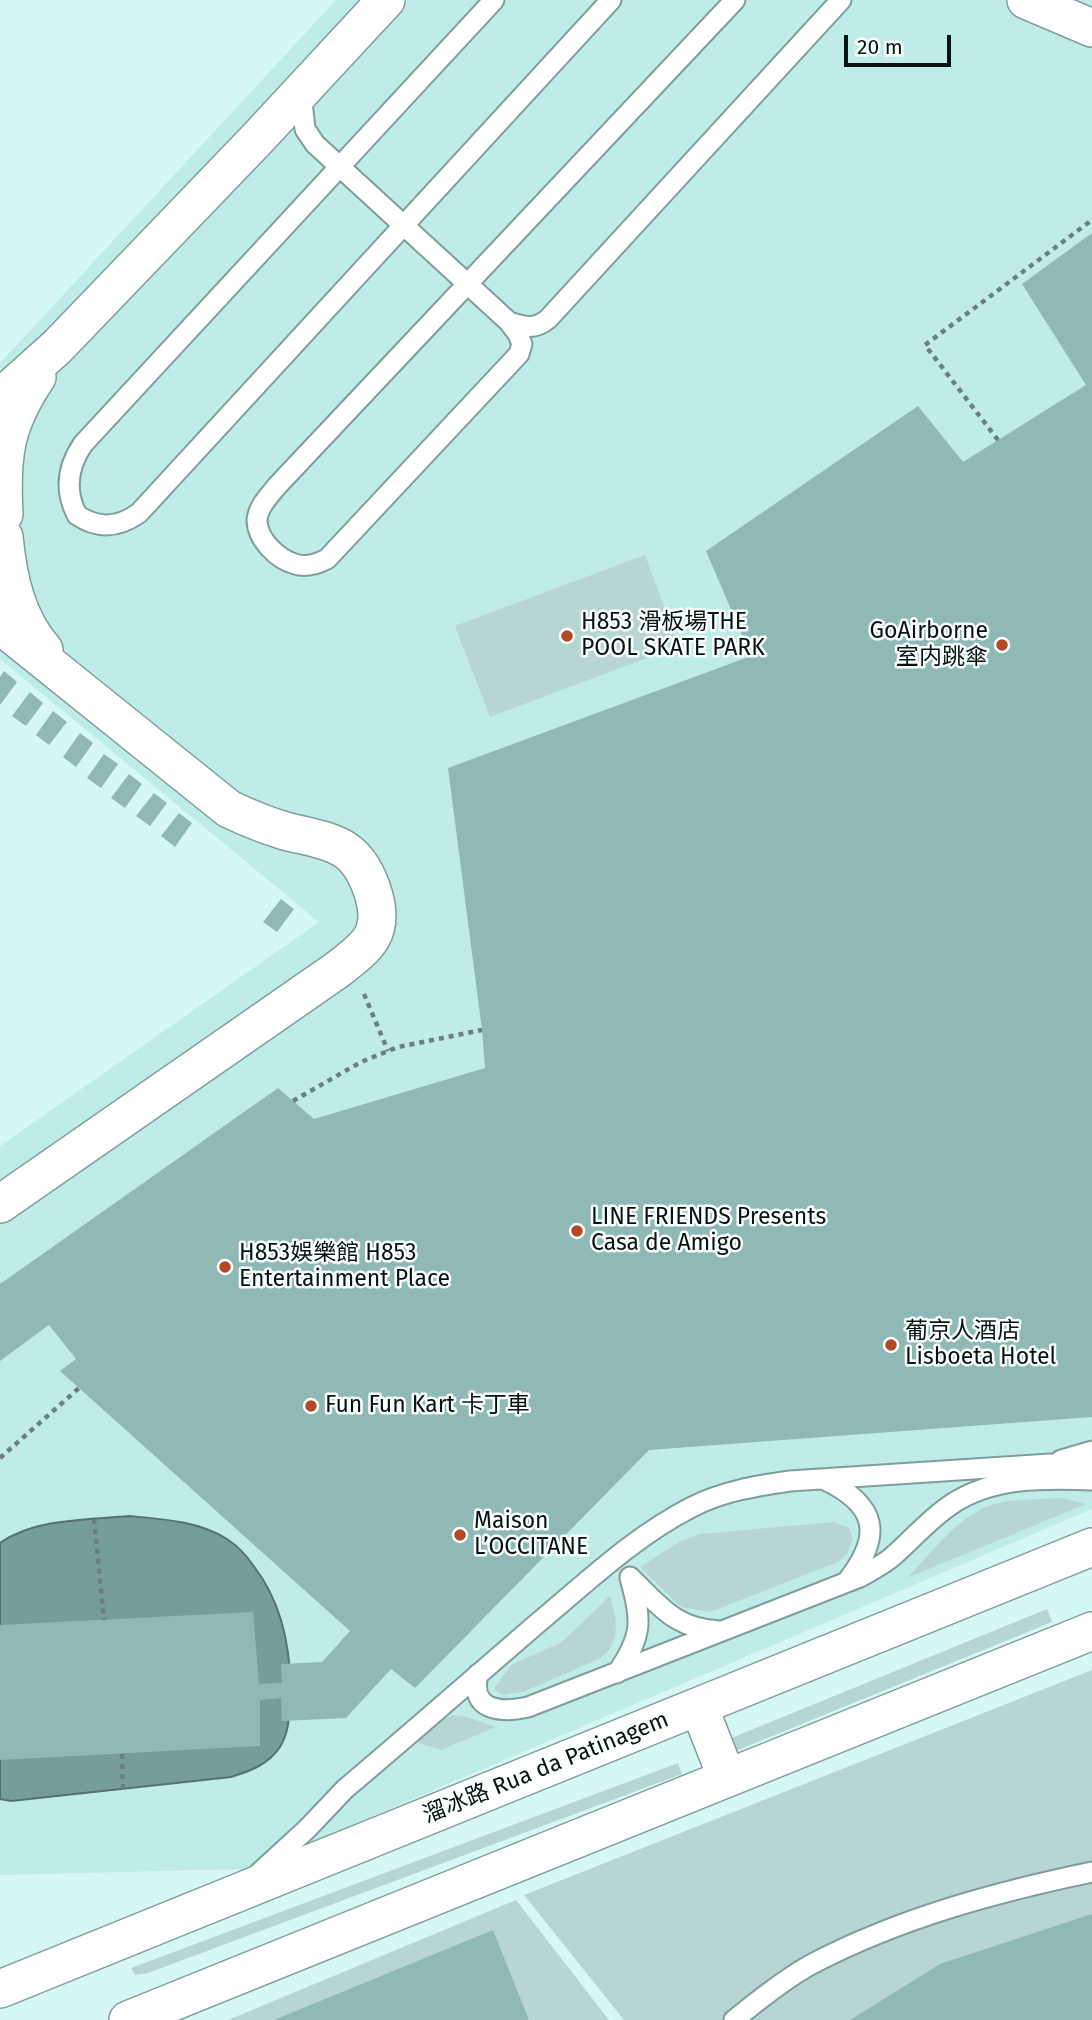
<!DOCTYPE html>
<meta charset="utf-8">
<style>
body{margin:0}
#map{position:relative;width:1092px;height:2020px;overflow:hidden;background:#d6f8f5;font-family:"Fira Sans",sans-serif}
canvas{display:block}
.scale{position:absolute;left:844px;top:35px;width:107px;height:32px;box-sizing:border-box;border:4px solid #071211;border-top:0;padding-left:9px;font-size:21px;line-height:24px;white-space:nowrap;color:#071211;-webkit-text-stroke:5px #f8fffe;paint-order:stroke}
</style>
<div id="map">
<canvas width="1092" height="2020"></canvas>
<div class="scale">20 m</div>
</div>
<script>
const ctx = document.querySelector('canvas').getContext('2d');
ctx.lineJoin = 'round';
function paint(path, color) {
  ctx.fillStyle = color;
  ctx.fill(path, 'evenodd');
}
function stroke(path, color, width, dash) {
  ctx.strokeStyle = color;
  ctx.lineWidth = width;
  ctx.lineCap = dash ? 'butt' : 'round';
  ctx.setLineDash(dash || []);
  ctx.stroke(path);
}
function drawText(font, color, halo, rows, align = 'center') {
  ctx.font = font + ' "Fira Sans","Noto Sans SC",sans-serif';
  ctx.lineWidth = 5;
  ctx.setLineDash([]);
  ctx.textBaseline = 'middle';
  ctx.strokeStyle = halo;
  ctx.fillStyle = color;
  for (const [text, x, y, turn = 0] of rows) {
    ctx.save();
    ctx.translate(x, y);
    ctx.rotate((+turn || 0) * Math.PI / 180);
    ctx.textAlign = isNaN(turn) ? turn : align;
    if (halo) ctx.strokeText(text, 0, 0);
    ctx.fillText(text, 0, 0);
    ctx.restore();
  }
}
paint(new Path2D(`
 M336,0H1092V1509L249,1869L0,1875V1146L319,922L0,659V363Z`), '#c0ece8');
paint(new Path2D(`
 M645,555L679,646L490,717L455,626Z
 M1063,1498L1086,1504L907,1578C934,1551 962,1509 1003,1502C1022,1499 1043,1499 1063,1498Z
 M834,1522L849,1528L853,1539L847,1554L838,1562L710,1612L681,1607L640,1567L681,1541L700,1534Z
 M610,1596C617,1619 622,1644 599,1659L523,1692L503,1695L494,1689L511,1665L562,1642Z
 M1047,1609L1052,1622L738,1750H732L724,1741Z
 M1092,1670V2020H624L524,1895Z
 M453,1715L463,1716L496,1727L441,1750L416,1742L441,1720Z
 M678,1763L682,1774L148,1973L135,1975L131,1968Z
 M516,1900L609,2020H228Z`), '#b7d6d3');
const water = new Path2D(`
 M129,1516C162,1519 198,1521 227,1539C238,1546 246,1555 253,1565C284,1605 292,1652 290,1701C289,1718 289,1732 280,1747C268,1765 250,1771 231,1777L11,1801L0,1799V1543C35,1518 88,1520 129,1516Z`);
paint(water, '#759d99');
stroke(water, '#547370', 2);
paint(new Path2D(`
 M1092,233V1417L649,1450L415,1688L391,1669L346,1718L282,1721L281,1698L260,1700V1746L0,1760V1625L253,1612L259,1684L282,1683L281,1664L322,1662L350,1631L60,1371L76,1359L49,1325L0,1361V1284L278,1088L314,1119L485,1068L482,1030L448,768L751,656L706,551L918,406L963,462L1086,385L1022,284Z
 M4,671L17,682L0,705V677Z
 M30,692L43,703L26,726L12,716Z
 M53,711L67,722L49,745L36,735Z
 M80,733L93,743L76,767L63,757Z
 M104,754L118,764L101,788L87,778Z
 M129,774L142,784L125,808L111,798Z
 M154,793L167,803L150,826L136,816Z
 M179,813L192,823L175,847L161,836Z
 M281,899L294,909L277,932L263,922Z
 M1092,1914V2020H850L940,1964Z
 M493,1930L529,2020H274Z`), '#90b9b5');
const lane = new Path2D(`
 M494,0L83,444C68,466 64,490 77,515C98,529 118,528 139,513L611,0
 M301,93L305,129L315,144L509,322L518,334L522,344L519,354L327,559C317,564 306,568 295,564C277,559 257,539 257,520C258,507 269,496 277,486L735,0
 M509,322C524,327 535,330 548,319L841,0
 M1061,1460L1092,1451
 M825,1480C877,1505 883,1535 848,1580
 M630,1577C660,1606 675,1629 720,1631
 M617,1673C643,1636 642,1620 630,1578
 M478,1674C469,1711 501,1713 528,1707L860,1577C870,1571 883,1565 892,1557C912,1540 929,1519 952,1504C992,1477 1045,1478 1092,1480
 M259,1873L307,1829L345,1789C410,1734 474,1678 539,1622C588,1581 635,1536 692,1507C723,1491 756,1486 790,1481L1050,1464L1092,1466
 M734,2020C756,2002 788,1977 812,1964C900,1918 996,1892 1092,1872`);
const street = new Path2D(`
 M1026,0L1092,28
 M0,398L57,347L257,139L386,0
 M4,514C1,457 4,426 37,377
 M4,537C8,577 16,618 44,650
 M0,625L229,809C248,818 265,825 285,831C333,843 358,842 374,896C385,936 365,948 337,970L0,1204
 M699,1707L727,1778
 M0,1989L1092,1547
 M128,2020L1092,1631`);
stroke(lane, '#7f9e9b', 23);
stroke(street, '#7f9e9b', 40);
stroke(new Path2D(`
 M998,440L925,345L1092,220
 M364,994L388,1051
 M293,1101L361,1062L398,1047L482,1030
 M0,1458L79,1388
 M94,1519L104,1620
 M122,1754L123,1789`), '#6a7f7e', 4.5, [5, 5]);
stroke(lane, '#fff', 19);
stroke(street, '#fff', 37);
for (const [x, y, r, color] of [
 [567,636,7,"#b24b25"],
 [1002,645,7,"#b24b25"],
 [577,1231,7,"#b24b25"],
 [225,1267,7,"#b24b25"],
 [891,1345,7,"#b24b25"],
 [311,1406,7,"#b24b25"],
 [460,1535,7,"#b24b25"]
]) {
  const dot = new Path2D();
  dot.arc(x, y, r, 0, 2 * Math.PI);
  ctx.fillStyle = color;
  ctx.fill(dot);
  stroke(dot, '#f8fffe', 2.5);
}
drawText('23px', '#071211', '#f8fffe', [
 ["H853 滑板場THE",581,623],
 ["POOL SKATE PARK",581,649],
 ["GoAirborne",988,632,"right"],
 ["室内跳傘",988,658,"right"],
 ["LINE FRIENDS Presents",591,1218],
 ["Casa de Amigo",591,1244],
 ["H853娛樂館 H853",239,1254],
 ["Entertainment Place",239,1280],
 ["葡京人酒店",905,1332],
 ["Lisboeta Hotel",905,1358],
 ["Fun Fun Kart 卡丁車",325,1406],
 ["Maison",474,1522],
 ["L’OCCITANE",474,1548]
], 'left');
drawText('23px', '#071211', '#f8fffe', [
 ["溜冰路 Rua da Patinagem",546,1768,-22]
]);
</script>
